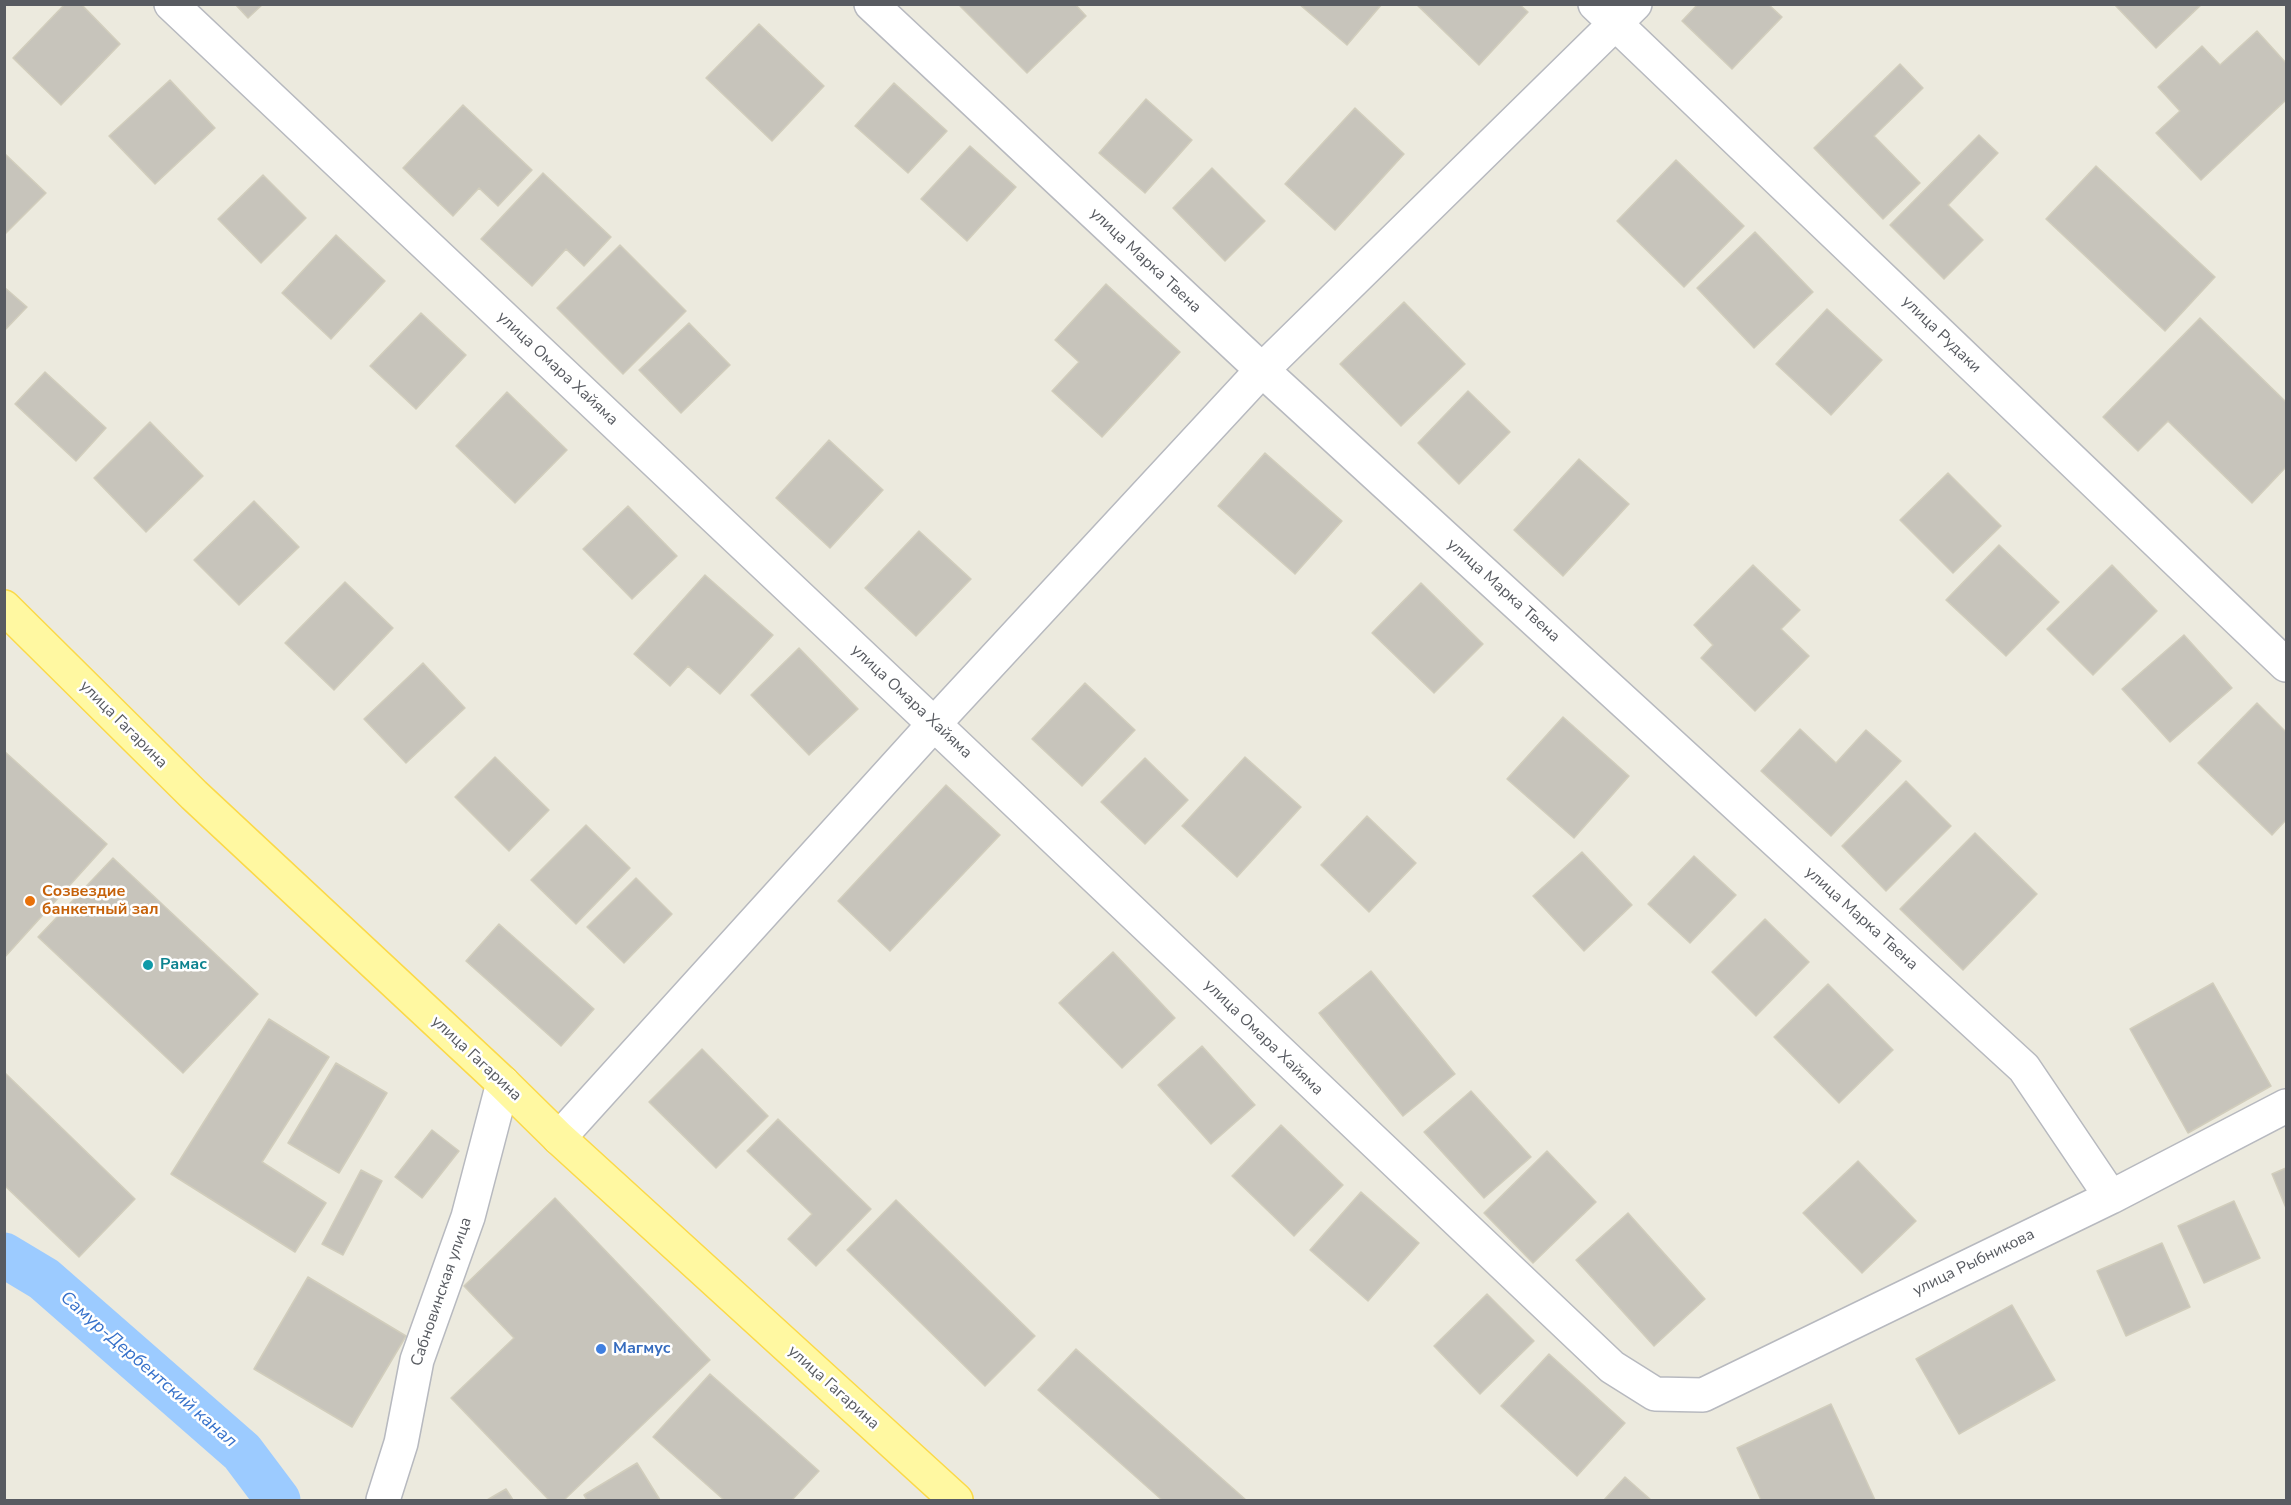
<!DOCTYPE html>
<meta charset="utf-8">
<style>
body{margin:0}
#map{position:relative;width:2291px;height:1505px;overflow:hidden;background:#eceade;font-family:"Nunito Sans",sans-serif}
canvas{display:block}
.frame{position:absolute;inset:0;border:6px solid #585b61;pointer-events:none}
</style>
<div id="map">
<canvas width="2291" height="1505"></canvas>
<div class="frame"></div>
</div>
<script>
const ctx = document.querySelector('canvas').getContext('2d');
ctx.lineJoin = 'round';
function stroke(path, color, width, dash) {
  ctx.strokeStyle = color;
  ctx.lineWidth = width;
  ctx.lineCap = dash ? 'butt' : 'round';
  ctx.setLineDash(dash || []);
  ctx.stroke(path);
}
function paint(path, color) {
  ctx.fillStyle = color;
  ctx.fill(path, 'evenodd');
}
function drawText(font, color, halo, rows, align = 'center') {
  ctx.font = font + ' "Nunito Sans",sans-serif';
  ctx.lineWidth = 5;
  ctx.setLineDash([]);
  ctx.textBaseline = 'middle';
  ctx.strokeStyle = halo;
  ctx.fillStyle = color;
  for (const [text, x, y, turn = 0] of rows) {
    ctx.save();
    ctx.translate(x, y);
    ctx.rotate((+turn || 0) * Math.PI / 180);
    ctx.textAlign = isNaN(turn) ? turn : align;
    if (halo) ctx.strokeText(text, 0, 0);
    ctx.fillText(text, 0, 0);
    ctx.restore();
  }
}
stroke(new Path2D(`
 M4,1255L44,1279L242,1452L278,1500`), '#9ccbff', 45);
const building = new Path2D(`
 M65,4H81L120,44L61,105L13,58Z
 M235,4H263L248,18Z
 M962,4H1075L1086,16L1027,73L960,6Z
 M1299,4H1382L1347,45Z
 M1416,4H1519L1528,12L1479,65Z
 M1698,4H1768L1782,17L1732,69L1682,21Z
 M2114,4H2202L2156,48Z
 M759,24L824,86L772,141L706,78Z
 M2257,31L2286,63V100L2201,180L2156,133L2180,111L2158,87L2202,46L2220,65Z
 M1900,64L1923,88L1874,136L1920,183L1883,219L1814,148Z
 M170,80L215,128L155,184L109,136Z
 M894,83L947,131L908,173L855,126Z
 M1146,99L1192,140L1145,193L1099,153Z
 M463,105L532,170L498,206L479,188L453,216L403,168Z
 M1355,108L1404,154L1335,230L1285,184Z
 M1979,135L1998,153L1948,205L1983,240L1944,279L1890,225Z
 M970,146L1016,187L967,241L921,199Z
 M4,153L46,193L4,235Z
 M1676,160L1744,226L1684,287L1617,221Z
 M2096,166L2215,277L2165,331L2046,219Z
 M1212,168L1265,221L1225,261L1173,208Z
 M543,173L611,237L584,266L566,249L532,286L481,239Z
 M263,175L306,218L261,263L218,219Z
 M1755,232L1813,292L1754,348L1697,288Z
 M336,235L385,281L331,339L282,293Z
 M620,245L686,311L623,374L557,308Z
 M1106,284L1180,352L1102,437L1052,391L1079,362L1055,340Z
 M4,287L27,307L4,331Z
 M1404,302L1465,364L1401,426L1340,364Z
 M1827,309L1882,360L1831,415L1776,364Z
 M421,313L466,355L416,409L370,366Z
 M2200,318L2286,402V467L2252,503L2168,421L2138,451L2103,417Z
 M689,323L730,365L681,413L639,370Z
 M45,372L106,428L76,461L15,404Z
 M1468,391L1510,432L1459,484L1418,443Z
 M507,392L567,450L515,503L456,446Z
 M150,422L203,476L146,532L94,478Z
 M829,440L883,490L830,548L776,498Z
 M1265,453L1342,521L1295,574L1218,506Z
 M1579,459L1629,504L1563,576L1514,530Z
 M1948,473L2001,526L1953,573L1900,520Z
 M254,501L299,547L239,605L194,560Z
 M628,506L677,556L632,599L583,549Z
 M919,531L971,579L916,636L865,588Z
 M1999,545L2059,602L2006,656L1946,600Z
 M1753,565L1800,610L1781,629L1809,656L1755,711L1701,658L1713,645L1694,625Z
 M2112,565L2157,611L2093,675L2047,629Z
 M705,575L773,635L720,694L688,666L670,686L634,654Z
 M345,582L393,628L334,690L285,643Z
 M1421,583L1483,644L1434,693L1372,633Z
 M2184,635L2232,688L2170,742L2122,689Z
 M799,648L858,709L809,755L751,695Z
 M423,663L465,708L406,763L364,719Z
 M1085,683L1135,730L1082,786L1032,739Z
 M2257,703L2286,732V820L2272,835L2198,763Z
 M1563,717L1629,776L1574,838L1507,779Z
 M1800,729L1836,763L1866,730L1901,761L1831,836L1761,771Z
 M4,751L107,844L4,958Z
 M495,757L549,810L509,851L455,797Z
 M1245,757L1301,807L1237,877L1182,826Z
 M1145,758L1188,800L1145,844L1101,802Z
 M1906,781L1951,826L1886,891L1842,846Z
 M946,785L1000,835L890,951L838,901Z
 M1367,816L1416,863L1369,912L1321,865Z
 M586,825L630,868L576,924L531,880Z
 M1975,833L2037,894L1963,970L1900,909Z
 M1582,852L1632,905L1584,951L1533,896Z
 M1694,856L1736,895L1690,943L1648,904Z
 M113,858L258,994L183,1073L38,937Z
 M636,878L672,914L624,963L587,927Z
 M1765,919L1809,962L1756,1016L1712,972Z
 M499,924L594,1009L561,1046L466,961Z
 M1113,952L1175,1018L1122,1068L1059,1003Z
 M1371,971L1455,1074L1403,1116L1319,1013Z
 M2213,983L2271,1086L2188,1133L2130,1029Z
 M1828,984L1893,1050L1839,1103L1774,1037Z
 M269,1019L329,1057L262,1162L326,1203L295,1252L171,1174Z
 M1202,1046L1255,1105L1211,1144L1158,1085Z
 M702,1049L768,1116L716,1168L649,1102Z
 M336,1063L387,1093L339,1173L288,1143Z
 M4,1072L135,1199L79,1257L4,1185Z
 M1471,1091L1531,1157L1484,1198L1424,1132Z
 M778,1119L871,1209L816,1266L788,1239L812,1214L747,1151Z
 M1281,1125L1343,1185L1294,1236L1232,1176Z
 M432,1130L459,1151L422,1198L395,1177Z
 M1547,1151L1596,1202L1533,1263L1484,1213Z
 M1858,1161L1916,1221L1862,1273L1803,1213Z
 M2286,1168V1208L2272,1174Z
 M361,1170L382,1181L343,1255L322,1244Z
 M1361,1192L1419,1243L1368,1301L1310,1250Z
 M555,1198L710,1360L564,1500H549L451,1398L514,1338L464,1286Z
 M896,1200L1035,1336L985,1386L847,1250Z
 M2234,1201L2260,1258L2204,1283L2178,1226Z
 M1628,1213L1705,1299L1654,1346L1576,1260Z
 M2162,1243L2190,1307L2126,1336L2097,1271Z
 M308,1277L406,1336L352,1427L254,1369Z
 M1487,1294L1534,1341L1480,1394L1434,1346Z
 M2012,1305L2055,1380L1959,1434L1916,1359Z
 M1076,1349L1246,1500H1162L1038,1390Z
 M1549,1354L1625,1423L1577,1476L1501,1406Z
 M710,1374L819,1471L792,1500H724L653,1437Z
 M1831,1404L1875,1500H1761L1737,1448Z
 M637,1463L660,1500H587L584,1495Z
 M1625,1477L1651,1500H1604Z
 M506,1489L513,1500H487Z`);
paint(building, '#c7c4bb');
stroke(building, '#d1cdbc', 1.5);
const minor = new Path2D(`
 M171,4L934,724L1612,1367L1655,1394L1703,1395L2111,1197L2286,1106
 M871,4L1262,370L2024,1068L2111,1197
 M1595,4L2286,665
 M559,1138L934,724L1262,370L1635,4
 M383,1500L401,1443L417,1360L468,1217L503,1083`);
const primary = new Path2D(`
 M4,607L194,795L503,1083L559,1138L956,1500`);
stroke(minor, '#b7b9bf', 36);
stroke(primary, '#fbd948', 36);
stroke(minor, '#fff', 33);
stroke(primary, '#fff8a1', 33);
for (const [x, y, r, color] of [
 [30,901,6,"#e8710a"],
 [148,965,6,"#0f9aa8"],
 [601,1349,6,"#3f7fe0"]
]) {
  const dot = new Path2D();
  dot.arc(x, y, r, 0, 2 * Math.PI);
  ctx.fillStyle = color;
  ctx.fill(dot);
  stroke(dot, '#fff', 2);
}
drawText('16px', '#585b61', '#fff', [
 ["улица Марка Твена",1145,261,43],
 ["улица Рудаки",1941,335,44],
 ["улица Омара Хайяма",557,369,43],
 ["улица Марка Твена",1503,591,42],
 ["улица Омара Хайяма",911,702,43],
 ["улица Гагарина",123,725,45],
 ["улица Марка Твена",1861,919,42],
 ["улица Омара Хайяма",1263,1038,44],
 ["улица Гагарина",476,1059,43],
 ["улица Рыбникова",1974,1263,-26],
 ["Сабновинская улица",442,1292,-71],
 ["улица Гагарина",833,1388,42]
]);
drawText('bold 16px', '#c56008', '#fff', [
 ["Созвездие",42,892],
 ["банкетный зал",42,910]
], 'left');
drawText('bold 16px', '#0d838f', '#fff', [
 ["Рамас",160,965]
], 'left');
drawText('bold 16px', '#366cbe', '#fff', [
 ["Магмус",613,1349]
], 'left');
drawText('italic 18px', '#3671ca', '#fff', [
 ["Самур-Дербентский канал",148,1370,41]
]);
</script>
